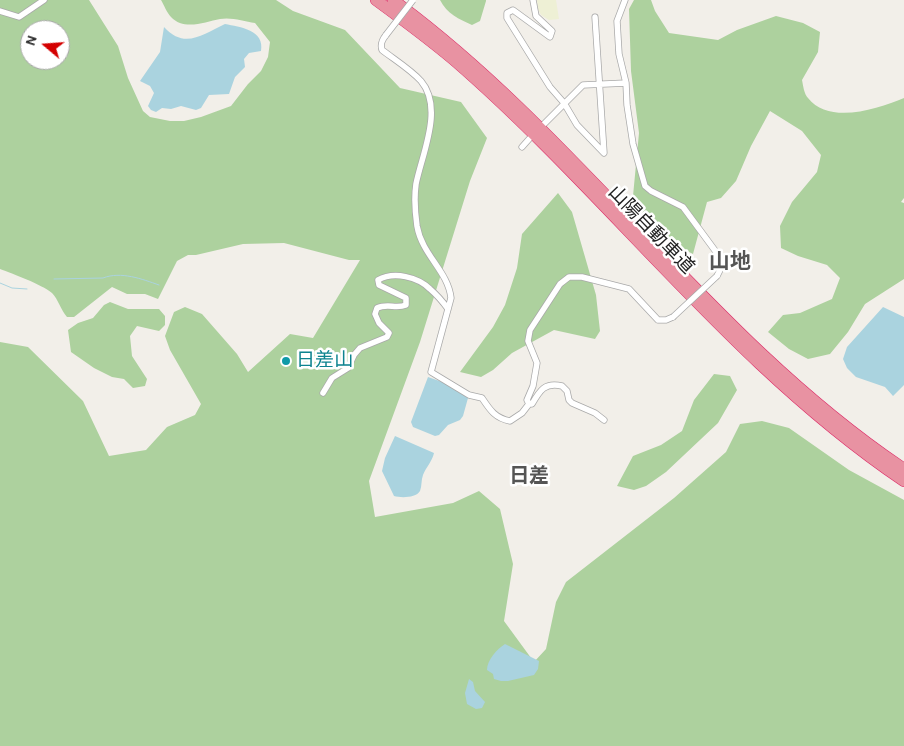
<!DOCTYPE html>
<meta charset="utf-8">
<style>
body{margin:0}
#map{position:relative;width:904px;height:746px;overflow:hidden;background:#f2efe9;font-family:Karla,sans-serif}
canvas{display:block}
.north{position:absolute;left:20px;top:20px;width:50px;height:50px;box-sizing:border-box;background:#fff;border:1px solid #a7a7a7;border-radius:50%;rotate:288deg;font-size:14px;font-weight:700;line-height:20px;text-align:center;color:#222}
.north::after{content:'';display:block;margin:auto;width:18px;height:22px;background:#d40000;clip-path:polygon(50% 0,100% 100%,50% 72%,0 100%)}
</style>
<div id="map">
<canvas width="904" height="746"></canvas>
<div class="north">N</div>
</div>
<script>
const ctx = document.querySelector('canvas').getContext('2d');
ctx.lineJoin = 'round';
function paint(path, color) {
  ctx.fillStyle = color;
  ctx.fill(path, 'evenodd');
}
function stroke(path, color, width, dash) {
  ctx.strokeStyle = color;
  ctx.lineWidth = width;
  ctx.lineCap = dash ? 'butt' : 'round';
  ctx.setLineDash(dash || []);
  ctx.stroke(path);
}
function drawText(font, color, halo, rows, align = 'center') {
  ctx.font = font + ' Karla,"Noto Sans JP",sans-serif';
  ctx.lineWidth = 5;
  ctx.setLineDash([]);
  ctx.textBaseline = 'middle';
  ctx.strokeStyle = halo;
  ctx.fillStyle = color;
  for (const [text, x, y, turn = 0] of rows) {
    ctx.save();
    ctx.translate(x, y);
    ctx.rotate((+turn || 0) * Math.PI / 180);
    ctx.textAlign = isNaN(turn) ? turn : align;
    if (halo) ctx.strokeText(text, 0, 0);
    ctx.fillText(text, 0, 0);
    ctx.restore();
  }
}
paint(new Path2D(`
 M537,0H556L559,19L549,20L541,15L538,9Z`), '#eef0d5');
paint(new Path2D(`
 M0,0H89L118,46L128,78L143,111L150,117L170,121H184L201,117L231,106L248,84L261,71L268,57L270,42L255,23C244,21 231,17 220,19C205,22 184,31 171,17C167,13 164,5 161,0H276L293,11L345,30L400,88L461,102L487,138L470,181L420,342L369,481L375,517L453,503L479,491L500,509L513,564L504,621L534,662L546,649L556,602L566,582L674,498L726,452L740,424L762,421L789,428L849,470L904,500V746H0V342L28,347L83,401L109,456L146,450L167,427L195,415L201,404L170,350L165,336L174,312L185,307L202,314L237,354L248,372L290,334L313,338L360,260H349L284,243L243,244L196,255H188L177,261L158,299L145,294H127L112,287L74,317H67C61,310 58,299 52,293C41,284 13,274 0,269ZM30,30H60V60H30Z
 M440,0H486V1L480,21L472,25C459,19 447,14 440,0Z
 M634,0H651L655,11L669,33L718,40L737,30L776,16L803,23L820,32L818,52L802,80C803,85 804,94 808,98C829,125 878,109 904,98V198L901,202L904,203V279L865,304L848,332L830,354L808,359L789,349L768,332L783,315L800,313L832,299L840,278L827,265L798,256L781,248L780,226L792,202L817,172L821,155L802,131L770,111L751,146L736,181L721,198L707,202L693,254L666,240L646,218L633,196L639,133L631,71L629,9Z
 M558,193L572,212L596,295L600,331L595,339L554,330L512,353L493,370L481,377L460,372L493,327L505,305L517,268L522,234Z
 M110,302L128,309H159L165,316V325L159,331L137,326L130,336L132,356L147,379L145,386L133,388L124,379L112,377L94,368L71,352L68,330L78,323L93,318L104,305Z
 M714,374L730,376L737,390L718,423L666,472L646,486L634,490L617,486L633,456L661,445L682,431L694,400Z`), '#add19e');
paint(new Path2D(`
 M225,24C240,27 265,30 261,51L249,53L244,59L245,67L235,77L229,94L209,95L201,108L196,110L181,106L171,109L162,108L156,112L151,110L148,106L154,93L150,86L140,81L160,52L164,27C185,50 203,34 225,24Z
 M883,307L904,317V385L893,396L885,387L856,377L847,368L843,359L847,347Z
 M428,377L445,383L468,398L463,416L460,420L448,425L439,435L435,436L413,427L411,422Z
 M395,436L434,453C432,462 426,467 423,475C421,480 422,486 420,491C416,498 401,498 394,496L382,471L385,458Z
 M505,644L539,661L538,669L534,675L508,681H501L494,679L493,674L487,670C487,660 497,649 505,644Z
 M469,679L473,682L475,691L485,702L482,708L476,709L467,704L465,693Z`), '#aad3df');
stroke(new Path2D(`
 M54,279L103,278C121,271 142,279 159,285
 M0,283L12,288L27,289`), '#aad3df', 1);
const minor = new Path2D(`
 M533,0L536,16L552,31L550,37L513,10L507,13V18L550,87L564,103L577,125L604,153L595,17
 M625,0L617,21L619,54L626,83L627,105L633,144L645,186L651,191L683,207L722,260L721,268L717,276
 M0,11L19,17L44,0
 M386,35C382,40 380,44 382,50C395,60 410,69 421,81C444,108 422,154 416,184C414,198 415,212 417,226C422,255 448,271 451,298L431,372L469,395L482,398C490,410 495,418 510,421L522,413L529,404H532C540,390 545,382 562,386L567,391L569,400L572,403L595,413L604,420
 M544,124L583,85L626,83
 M522,147L530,138
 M323,393L332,378L348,368L354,355L360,348L387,337L389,333L379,323L375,314L377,308C387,303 396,309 406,305V298L379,285L378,280C394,271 418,277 430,289C437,295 443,302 448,309
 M529,404L527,400L533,386L537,363L528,341L530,330L560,284L569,277H582L629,289L658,320H666L673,317`);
const motorway = new Path2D(`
 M376,0C402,19 429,39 454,60C610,195 731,364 904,481
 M393,0C580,137 710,339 904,469`);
stroke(minor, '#a9a9a9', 7);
stroke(motorway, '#dc2a67', 12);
stroke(minor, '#fff', 5.5);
stroke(motorway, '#e892a2', 11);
const minorBridge = new Path2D(`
 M386,35L413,0
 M673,317L717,276`);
stroke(minorBridge, '#a9a9a9', 7, []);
stroke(minorBridge, '#fff', 5.5);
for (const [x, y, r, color] of [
 [286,361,5,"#0f9aa8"]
]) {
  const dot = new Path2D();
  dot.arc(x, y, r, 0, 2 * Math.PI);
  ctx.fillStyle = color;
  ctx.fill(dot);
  stroke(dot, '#fff', 2);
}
drawText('19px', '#222', '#fff', [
 ["山陽自動車道",651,230,46]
]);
drawText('19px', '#0d838f', '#fff', [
 ["日差山",296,361]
], 'left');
drawText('bold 20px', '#555', '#fff', [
 ["日差",529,476]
]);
drawText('bold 21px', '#555', '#fff', [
 ["山地",730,262]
]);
</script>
